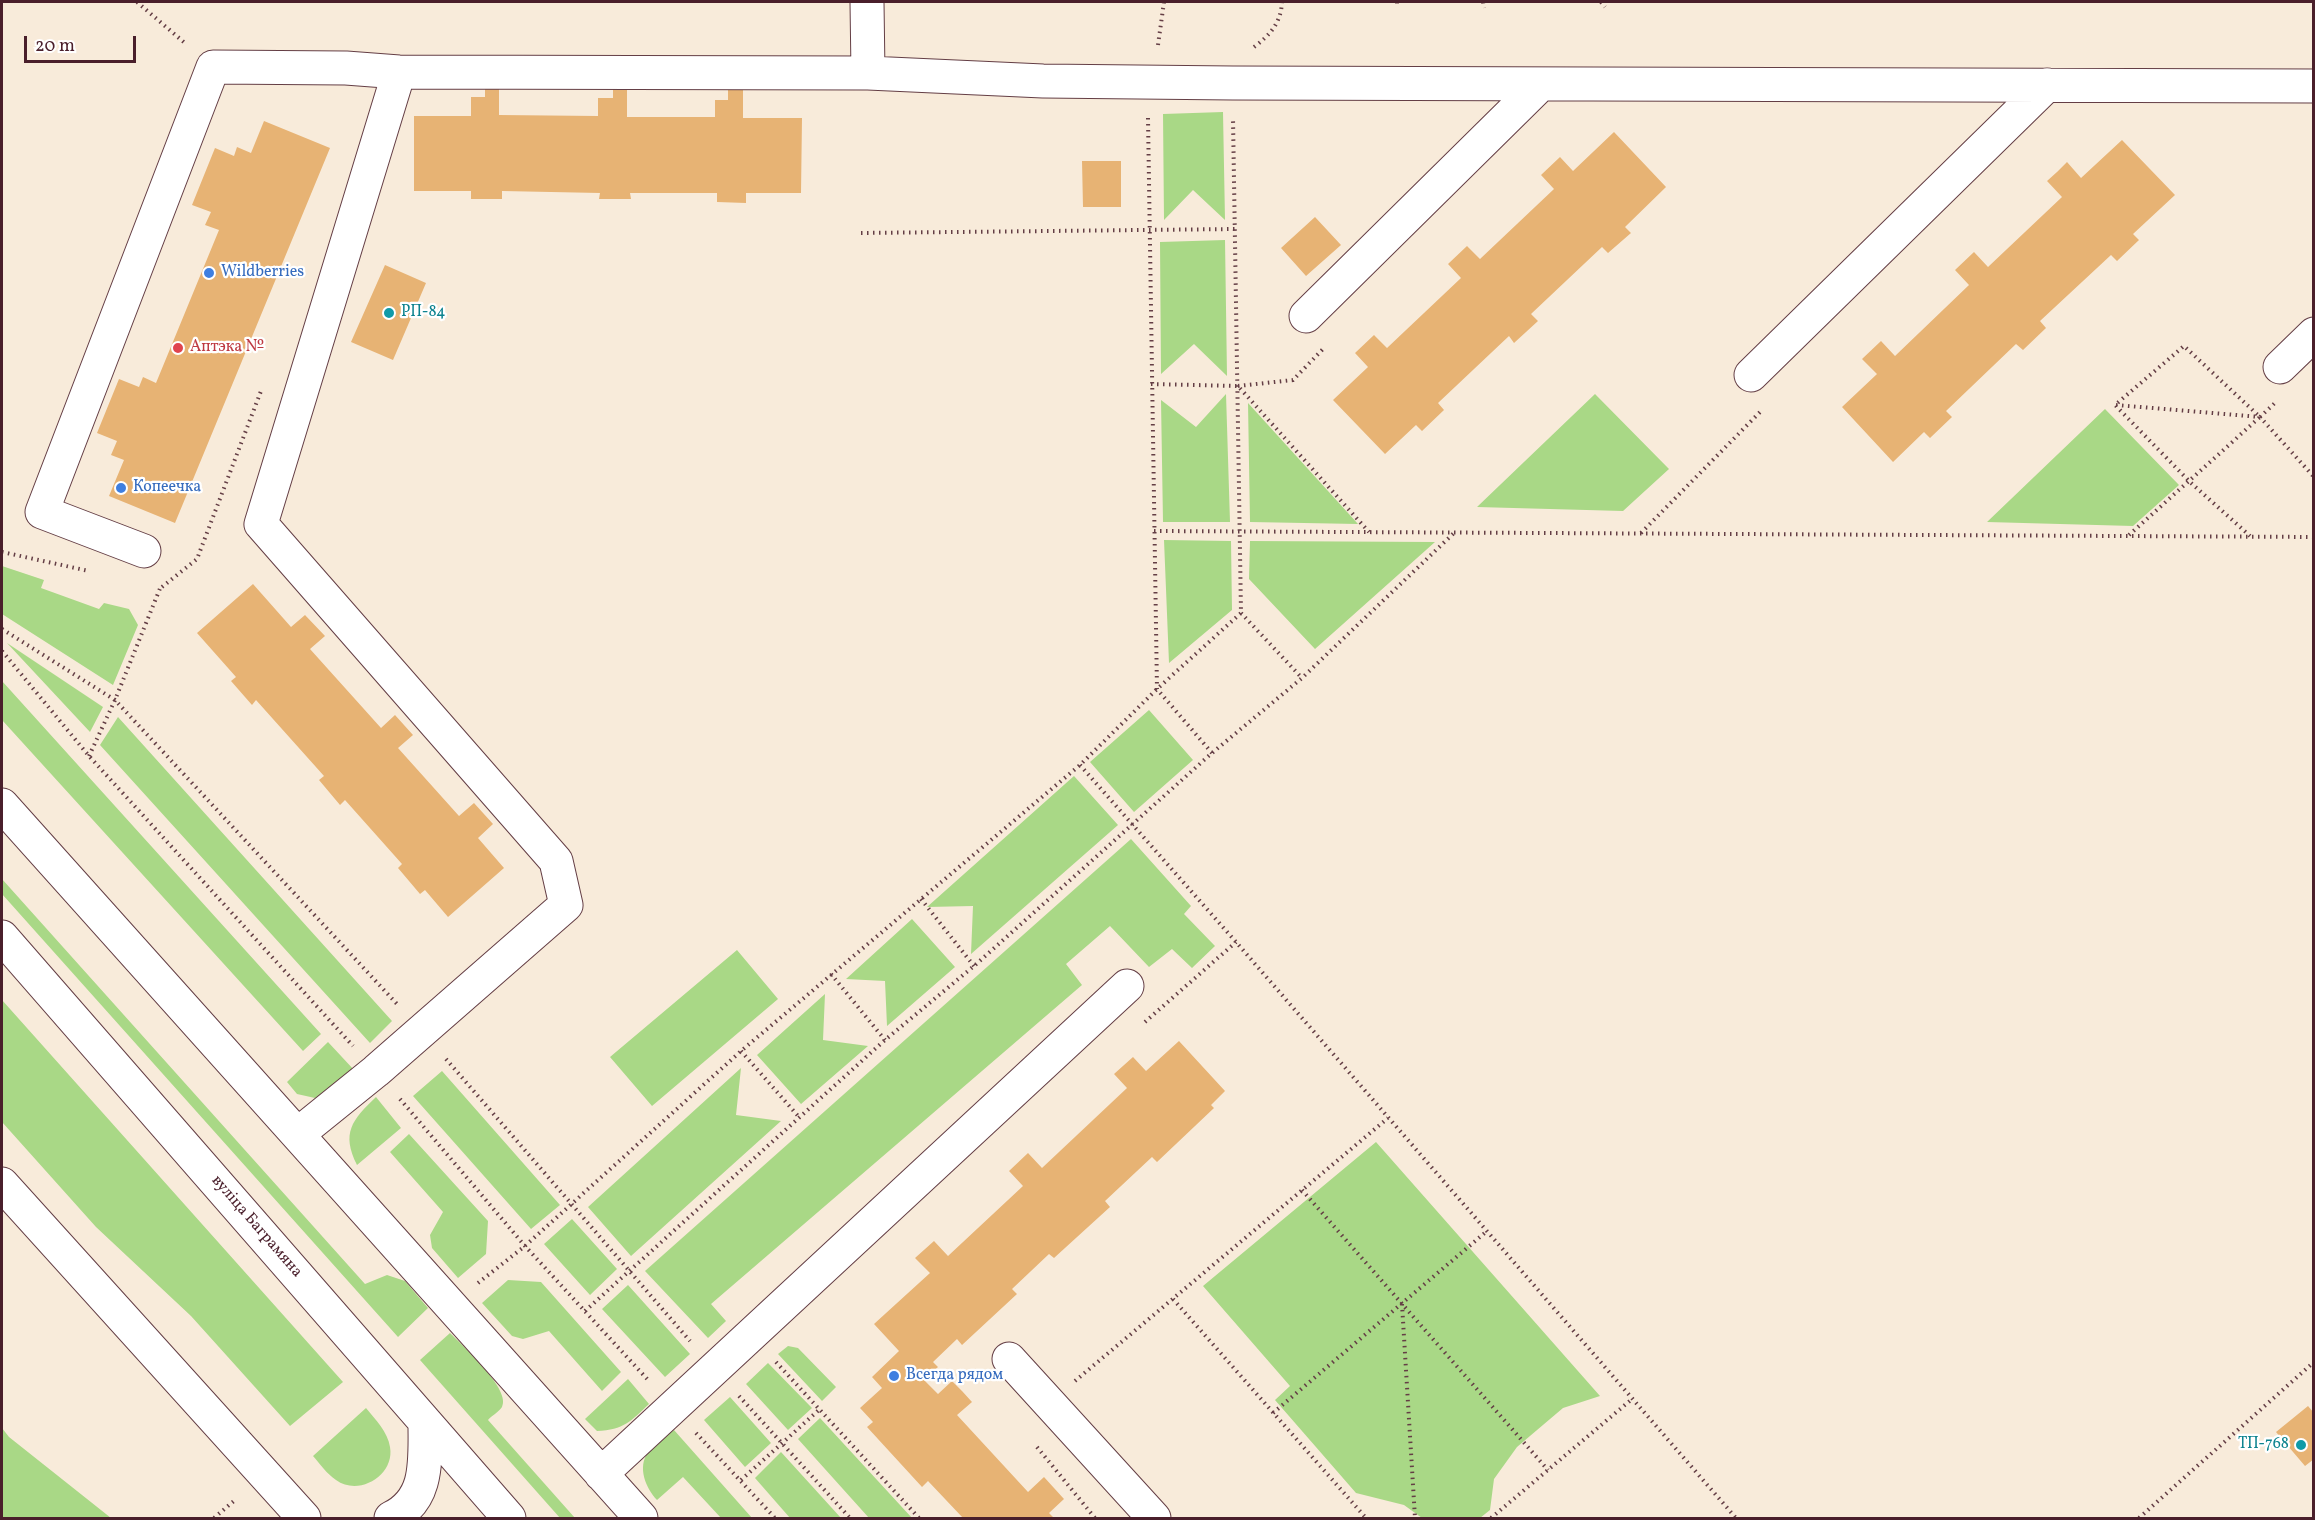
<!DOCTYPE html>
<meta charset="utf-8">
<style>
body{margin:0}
#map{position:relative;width:2315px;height:1520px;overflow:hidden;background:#f8ebda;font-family:Vollkorn,serif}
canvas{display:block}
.frame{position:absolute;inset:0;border:3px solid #4a1f2b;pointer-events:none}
.scale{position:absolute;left:24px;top:36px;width:112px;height:27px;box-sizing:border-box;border:3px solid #4a1f2b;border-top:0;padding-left:8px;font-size:18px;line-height:21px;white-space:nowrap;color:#4a1f2b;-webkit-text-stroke:4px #fff;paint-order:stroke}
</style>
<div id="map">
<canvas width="2315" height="1520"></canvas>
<div class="frame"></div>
<div class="scale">20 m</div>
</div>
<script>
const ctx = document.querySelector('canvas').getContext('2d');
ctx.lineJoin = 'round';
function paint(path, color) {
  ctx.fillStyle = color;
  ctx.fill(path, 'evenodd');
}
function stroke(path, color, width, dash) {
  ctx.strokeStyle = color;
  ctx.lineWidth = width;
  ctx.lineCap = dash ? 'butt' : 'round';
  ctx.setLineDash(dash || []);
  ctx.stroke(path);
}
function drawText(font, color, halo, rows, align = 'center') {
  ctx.font = font + ' Vollkorn,serif';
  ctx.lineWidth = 4.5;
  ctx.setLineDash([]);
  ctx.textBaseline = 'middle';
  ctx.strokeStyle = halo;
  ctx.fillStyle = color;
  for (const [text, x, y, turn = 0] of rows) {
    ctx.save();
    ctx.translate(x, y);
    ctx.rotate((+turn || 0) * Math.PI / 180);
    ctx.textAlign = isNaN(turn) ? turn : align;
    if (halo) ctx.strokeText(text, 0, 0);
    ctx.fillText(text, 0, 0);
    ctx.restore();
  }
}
paint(new Path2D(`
 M1223,112L1225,220L1193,190L1164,220L1163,114Z
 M1225,240L1227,376L1194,344L1161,374L1160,242Z
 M1226,394L1230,522H1163L1161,400L1196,427Z
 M1595,394L1669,469L1623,511L1477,507Z
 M1248,403L1358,524L1250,522Z
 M2105,409L2179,485L2133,526L1987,522Z
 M1164,540L1231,541L1232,610L1169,663Z
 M1250,541L1435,542L1315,649L1249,579Z
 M2,566L44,580L41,588L99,609L104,603L129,609L138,625L113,685L2,614Z
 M7,643L103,707L90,732Z
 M2,681L321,1034L303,1051L2,720Z
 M1149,710L1193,760L1134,812L1090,762Z
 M118,717L392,1021L370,1043L100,745Z
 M1074,776L1118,825L971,954L973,906L927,907Z
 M1131,839L1191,906L1184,914L1215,946L1192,968L1172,949L1149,967L1110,926L1066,964L1082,985L711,1304L726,1321L708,1338L645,1271Z
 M2,879L365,1284L387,1275L405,1281L428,1308L398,1337L2,894Z
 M912,919L955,967L887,1026L885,981L846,979Z
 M737,950L778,999L652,1106L610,1057Z
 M825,994L823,1040L868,1046L801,1104L757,1055Z
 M2,1000L343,1382L290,1426L191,1316L96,1227L2,1122Z
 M328,1042L355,1071L330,1094L315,1098L297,1094L287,1082Z
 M741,1068L736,1115L781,1121L631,1256L588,1207Z
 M442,1071L560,1205L531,1229L413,1096Z
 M376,1097L401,1128L357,1165C341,1133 352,1120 376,1097Z
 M409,1134L488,1221L486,1254L458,1278L432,1248L430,1235L443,1212L390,1152Z
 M1376,1142L1600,1396L1563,1408L1517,1447L1494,1479L1490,1510L1480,1518H1422L1404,1505L1356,1493L1275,1400L1290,1386L1203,1286Z
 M572,1219L617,1269L590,1295L544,1244Z
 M508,1280L541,1282L621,1372L602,1391L549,1331L523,1339L512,1336L482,1303Z
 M628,1285L690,1354L665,1377L602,1309Z
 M450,1333C462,1345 512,1390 502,1407C499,1412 491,1416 488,1420L575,1518H560L420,1360Z
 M788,1346L798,1348L836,1387L822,1401L778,1354Z
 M768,1363L812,1408L788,1430L746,1384Z
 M628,1379L649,1404C631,1421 624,1430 597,1431L585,1419Z
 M730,1397L771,1443L745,1467L704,1420Z
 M366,1408C375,1419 388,1432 390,1447C395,1475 359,1497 336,1480C327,1474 320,1464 313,1456Z
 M820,1418L912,1518H869L798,1439Z
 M2,1428L9,1437L111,1518H2Z
 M674,1430L752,1518H721L683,1477L657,1500C646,1488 637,1468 648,1452C653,1443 666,1436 674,1430Z
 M781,1452L841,1518H790L755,1478Z`), '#a9d886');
paint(new Path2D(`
 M485,85H499V115L598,116V98H613V85H627V117H715V100H728V86H743V118H802L801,193H746V203L717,202V193H630L631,199H599L600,193L502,191V199H471V191H414V116H471V97H485Z
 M264,121L330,148L175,523L109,496L124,460L111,455L117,441L97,433L119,379L139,387L143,377L156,383L219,230L205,225L211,212L192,205L215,148L234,156L237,147L251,153Z
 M1614,132L1666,187L1625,227L1631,233L1608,253L1602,247L1531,314L1538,321L1514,343L1509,336L1438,403L1444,410L1422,431L1416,425L1385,454L1333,400L1368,367L1355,353L1374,335L1387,348L1461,278L1448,264L1467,246L1480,259L1554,189L1541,175L1560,157L1573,171Z
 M2122,140L2175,195L2133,234L2139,240L2117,261L2111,255L2040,321L2046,328L2023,350L2016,344L1946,411L1952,417L1930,438L1924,432L1893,462L1842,407L1877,374L1862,359L1881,341L1895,356L1969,285L1955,270L1974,252L1988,267L2062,197L2047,181L2057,172L2067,162L2081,178Z
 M1082,161H1121V207H1083Z
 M1315,217L1341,245L1306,276L1281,248Z
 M385,265L426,283L393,360L351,342Z
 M253,584L291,627L305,615L325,636L310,649L381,728L395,715L413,735L398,748L459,816L474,803L493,824L478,838L504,868L448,917L425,890L420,894L398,868L402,864L345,800L340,805L319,780L324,776L256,700L252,705L231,681L236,677L197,633Z
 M1179,1041L1225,1091L1211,1105L1214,1108L1157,1162L1152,1157L1105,1201L1110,1207L1054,1258L1049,1254L1012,1289L1017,1294L962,1345L957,1339L933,1362L938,1367L924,1380L938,1394L952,1381L962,1391L972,1402L957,1415L1028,1492L1044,1477L1064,1499L1049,1513L1054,1518H963L928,1481L922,1487L867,1427L873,1422L860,1408L882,1388L872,1377L899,1351L874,1324L930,1273L915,1258L934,1241L948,1256L1023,1186L1009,1171L1028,1153L1042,1168L1127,1088L1114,1074L1133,1057L1146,1071Z
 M2308,1406L2314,1413V1459L2305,1466L2276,1432Z`), '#e7b374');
const minor = new Path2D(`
 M867,2L868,73
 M1306,316L1541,84
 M2280,367L2314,334
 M1751,375L2047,85
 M144,551L42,512L213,67L346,68L399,72L868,73L1043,81L1233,83L2314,86
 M2,805L641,1518
 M2,937L509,1518
 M298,1134L376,1071L566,905L556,861L261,524L399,72
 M2,1184L304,1518
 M1009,1359L1154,1518
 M601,1474L1127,986
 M391,1518C429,1500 425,1461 425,1424`);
stroke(minor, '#643e45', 35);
stroke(new Path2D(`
 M137,2L186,44
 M1397,2V8
 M1483,2L1484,8
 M1601,2L1605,7
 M1158,45L1164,2
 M1254,47C1270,35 1281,23 1282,2
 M1148,118L1157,689L1212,753
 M861,233L1236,229
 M1151,384L1238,386L1369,532
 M1238,386L1293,380L1323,349
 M2116,405L2260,417L2314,477
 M2260,417L2277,401
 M1154,531L2314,537
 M1641,533L1762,410
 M2129,535L2260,417L2184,346L2115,405L2190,482L2250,536
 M2,552L89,571
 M162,587L197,559L261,391
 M1241,613L1302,678
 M2,629L115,700L397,1004
 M2,651L89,756L353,1046
 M89,756L115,700L161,586
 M1080,765L1236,942L1736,1518
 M921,899L974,966
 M831,974L885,1040
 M1145,1022L1236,942
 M741,1051L799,1117
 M446,1059L690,1341
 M400,1099L525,1246L649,1381
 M1302,1190L1548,1470
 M478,1283L525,1246L741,1051L1080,765L1157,689L1241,613L1233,118
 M1173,1299L1366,1518
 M1402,1304L1415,1518
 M585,1311L885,1040L974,966L1212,753L1302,678L1455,532
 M776,1362L919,1518
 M1075,1381L1388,1118
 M739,1396L850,1518
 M1273,1413L1487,1231
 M696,1433L775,1518
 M1037,1447L1095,1518
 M741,1480L820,1409
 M214,1518L235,1500
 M1491,1518L1632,1399
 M2139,1518L2314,1362`), '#643e45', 4, [1.5, 4.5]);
stroke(minor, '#fff', 33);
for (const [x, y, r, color] of [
 [209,273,6,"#3f7fe0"],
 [389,313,6,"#0f9aa8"],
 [178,348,6,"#e0444e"],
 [121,488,6,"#3f7fe0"],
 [894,1376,6,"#3f7fe0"],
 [2301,1445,6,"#0f9aa8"]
]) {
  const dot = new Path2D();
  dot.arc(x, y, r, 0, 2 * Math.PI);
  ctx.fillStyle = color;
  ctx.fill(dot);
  stroke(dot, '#fff', 2);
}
drawText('16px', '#366cbe', '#fff', [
 ["Wildberries",221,273],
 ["Копеечка",133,488],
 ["Всегда рядом",906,1376]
], 'left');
drawText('16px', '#0d838f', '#fff', [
 ["РП-84",401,313],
 ["ТП-768",2289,1445,"right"]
], 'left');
drawText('16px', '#be3a42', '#fff', [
 ["Аптэка №",190,348]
], 'left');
drawText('16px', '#4a1f2b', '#fff', [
 ["вуліца Баграмяна",256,1227,49]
]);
</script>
